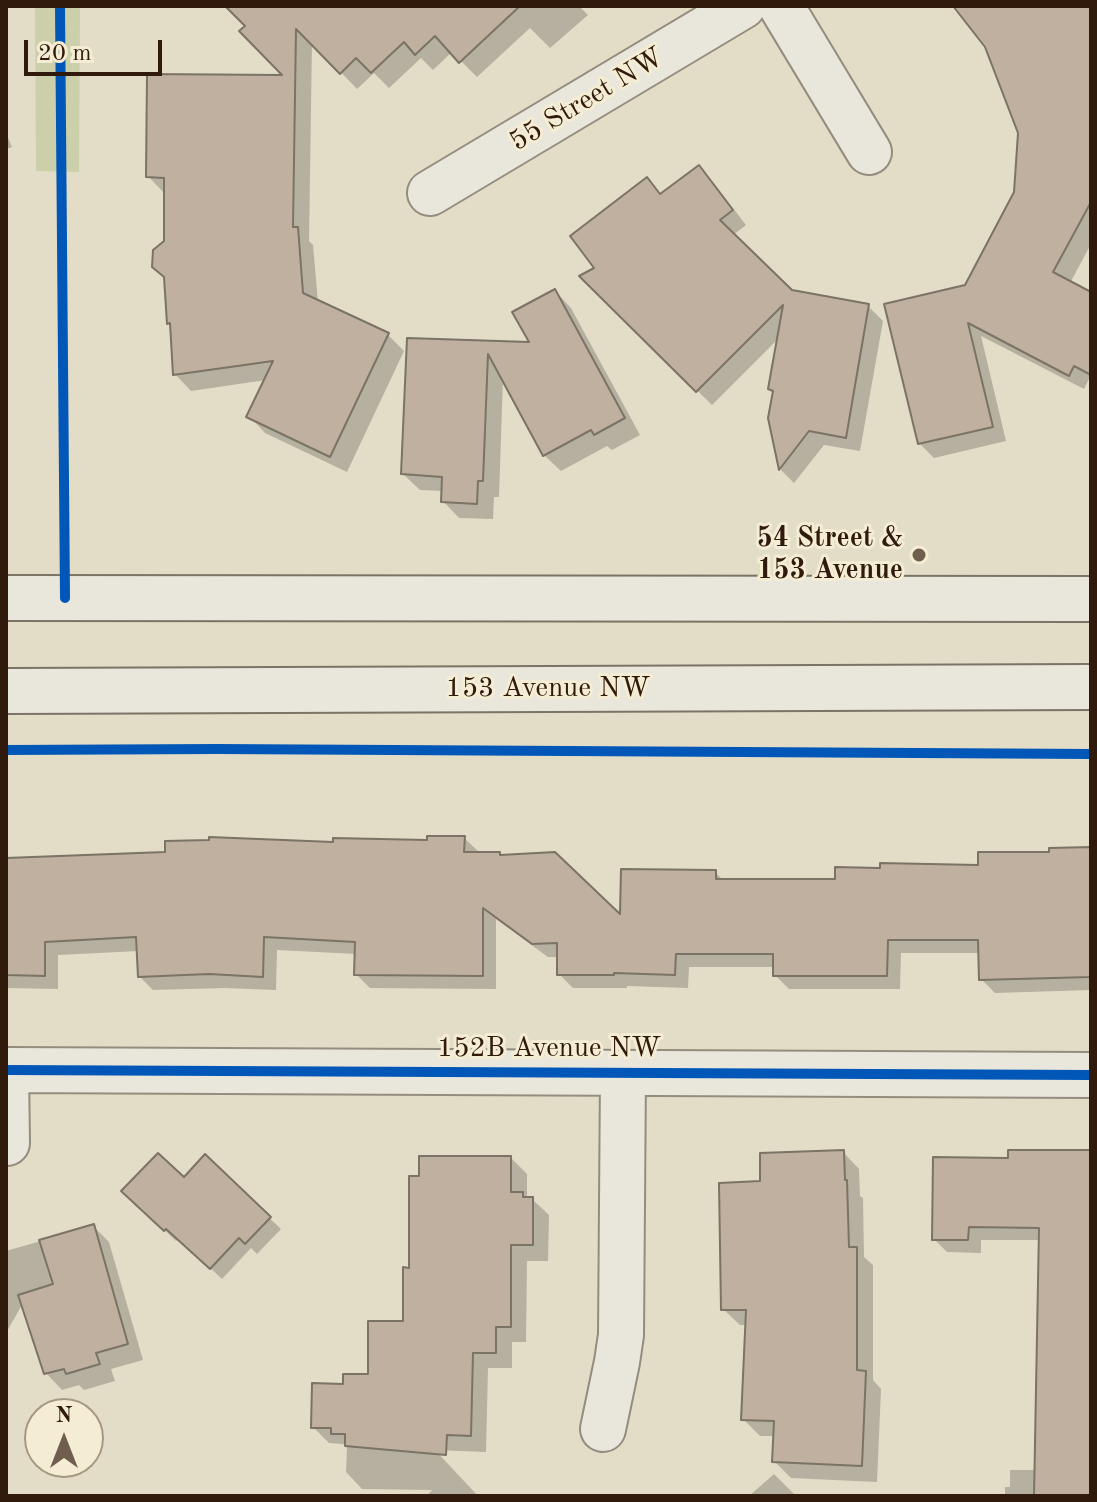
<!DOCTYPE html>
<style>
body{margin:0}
#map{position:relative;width:1097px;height:1502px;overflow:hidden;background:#e3ddc7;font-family:"Old Standard TT",serif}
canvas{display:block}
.frame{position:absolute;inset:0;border:8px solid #301a0b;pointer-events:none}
.north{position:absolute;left:24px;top:1398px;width:80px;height:80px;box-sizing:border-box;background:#f5edd3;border:2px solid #a69983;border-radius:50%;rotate:0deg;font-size:22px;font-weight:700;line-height:32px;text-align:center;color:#301a0b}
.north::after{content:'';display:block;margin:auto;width:28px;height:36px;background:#6f5e4d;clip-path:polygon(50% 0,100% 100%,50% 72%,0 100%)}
.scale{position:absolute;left:24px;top:40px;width:138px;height:36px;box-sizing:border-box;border:4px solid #301a0b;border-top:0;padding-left:10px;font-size:24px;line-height:28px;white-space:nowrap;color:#301a0b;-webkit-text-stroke:6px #f5edd3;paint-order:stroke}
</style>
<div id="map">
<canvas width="1097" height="1502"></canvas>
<div class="frame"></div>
<div class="north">N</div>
<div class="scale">20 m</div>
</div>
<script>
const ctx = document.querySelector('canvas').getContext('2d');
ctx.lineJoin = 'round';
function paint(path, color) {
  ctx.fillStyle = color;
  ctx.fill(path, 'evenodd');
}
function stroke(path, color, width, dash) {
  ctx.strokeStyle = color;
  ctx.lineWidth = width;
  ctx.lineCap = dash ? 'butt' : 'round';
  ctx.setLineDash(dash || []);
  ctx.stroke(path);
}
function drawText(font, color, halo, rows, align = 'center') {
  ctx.font = font + ' "Old Standard TT",serif';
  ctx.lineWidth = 6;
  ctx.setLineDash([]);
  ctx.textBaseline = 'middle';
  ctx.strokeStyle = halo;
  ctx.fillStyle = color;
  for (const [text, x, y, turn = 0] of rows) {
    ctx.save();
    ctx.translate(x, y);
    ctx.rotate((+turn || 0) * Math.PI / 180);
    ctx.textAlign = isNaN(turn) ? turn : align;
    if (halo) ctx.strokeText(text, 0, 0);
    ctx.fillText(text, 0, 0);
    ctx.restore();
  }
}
paint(new Path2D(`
 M35,6H80L79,172L36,171Z`), '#cbd0aa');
paint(new Path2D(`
 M230,6H579L588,15L550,48L530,28L477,77L452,52L433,70L421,58L389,88L374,73L357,89L312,42L309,241L313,245L318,302L388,335L404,351L347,472L265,433L249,416L266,380L191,391L175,374L173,327L169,323L166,278L164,193L148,176L287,77Z
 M963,6H1091V244L1070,283L1091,294V380L1089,379L1084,389L981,336L1006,441L934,458L919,443L967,286L1016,193L1028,140L987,46Z
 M6,133L12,147L6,149Z
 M699,168L713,182L746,225L733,235L791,292L868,306L883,321L860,451L824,445L794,483L780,469L770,418L779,338L712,405L582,277L597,268L647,180L662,195Z
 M555,291L571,308L640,435L612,450L607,446L561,471L544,455L503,378L499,497H494L493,519L459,518L443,501L444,491L420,490L403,474L409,340L532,344Z
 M464,838L478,851V854H499L622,918L715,872L724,881H837L980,867L1051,854L1091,849V990L995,993L981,979V953H901L900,989H789L775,975V967H689L688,988L627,986V988H573L559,974V957H548L496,919V989L370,988L356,974L357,954L277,950L276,990L224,988L153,990L139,976V951L58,955V989L6,988V860L335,844L429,842Z
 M843,1152L859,1169L860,1196L863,1198L864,1257L873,1265V1380L881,1389L877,1482L791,1478L774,1461L776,1436H760L743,1419L747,1325H740L723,1309L763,1183Z
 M1091,1152V1496H1005V1487H1010V1470H1036L1040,1240H981V1253L947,1252L934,1239L1010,1160Z
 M205,1157L281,1229L257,1254L251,1248L222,1279L179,1239L176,1241L124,1191L184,1180Z
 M511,1158L527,1174V1199H532L549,1215L548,1261H527L526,1342H512V1368H488L486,1452L435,1450L478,1496H427L432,1490L362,1489L346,1472L347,1447L343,1444L329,1443L313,1427L345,1386L370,1376L405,1323L411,1270Z
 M93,1226L109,1242L143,1360L111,1369L115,1381L84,1390L79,1385L62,1390L46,1373L23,1303L6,1333V1256L8,1257L6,1251Z
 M774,1474L796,1496H749Z`), '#0003');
const building = new Path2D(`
 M225,6H520L459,63L435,36L415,55L404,42L371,73L356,58L340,74L296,29L293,227H298L303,293L389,333L330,457L246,417L273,361L173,375L170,323L167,324L164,277L152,267L153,250L164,241V178L146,177L147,74L282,75L239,31L245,26Z
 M953,6H1091V202L1053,272L1091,292V375L1074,366L1069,376L968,323L993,427L918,444L884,304L965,285L1014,192L1018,133L985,47Z
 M699,165L733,210L720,220L792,290L869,304L846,438L809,431L779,470L768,418L773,391L768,389L783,305L696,392L579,276L594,268L570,236L647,177L660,194Z
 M555,289L625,418L594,435L591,430L543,456L488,354L483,481H478L477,504L441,502L442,477L401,474L407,338L529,342L512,312Z
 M427,836H465L464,852H500V855L555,852L620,914L621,869L716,870V879H835V867L880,868V863L978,865V852H1049V848L1091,847V977L979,980L978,940H888L887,976H773V954H676L675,975L614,973V975H557V943L532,944L483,908V976L354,975L355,942L264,937L263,977L209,974L138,977L136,937L45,942V976L6,975V858L165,852V841L209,840V837L333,842V838L427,840Z
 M844,1150L845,1180H847L849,1247H857V1370L866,1371L862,1466L772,1462L774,1421L741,1420L746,1310H721L719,1183L760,1181V1153Z
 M1008,1150H1091V1496H1034L1039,1228L969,1227L968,1240H932L933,1157L1008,1158Z
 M158,1153L184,1177L205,1154L271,1217L245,1244L239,1238L210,1269L166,1229L164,1231L121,1191Z
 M419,1156H511V1192H523V1197H533V1245H511V1327H496V1353H473L471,1436L447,1435L446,1455L345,1446V1434H331V1428H311L312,1383L343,1384V1374H368V1321H403V1267L409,1268V1176H419Z
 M94,1224L128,1344L96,1353L100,1364L66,1374L64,1369L44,1374L18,1295L53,1284L39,1240Z`);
paint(building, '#c0b09f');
stroke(building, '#7a7366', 2);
const minor = new Path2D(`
 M781,6L869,152
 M430,193L743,6
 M6,1070L1091,1075
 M6,1070L7,1143
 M603,1429L617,1362L621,1335L623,1073`);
const secondary = new Path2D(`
 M6,598L1091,599
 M6,691L1091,687`);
stroke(minor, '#948d7f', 48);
stroke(secondary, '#7a7366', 48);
stroke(minor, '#e9e6db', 44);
stroke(secondary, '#e9e6db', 44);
stroke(new Path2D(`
 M60,6L65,598
 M6,750L217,749L1091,754
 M6,1070L1091,1075`), '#0057b8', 10);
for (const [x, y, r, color] of [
 [919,555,8,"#6f5e4d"]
]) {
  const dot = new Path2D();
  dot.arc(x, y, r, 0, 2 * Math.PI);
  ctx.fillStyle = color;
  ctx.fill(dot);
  stroke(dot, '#f5edd3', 3);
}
drawText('28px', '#301a0b', '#f5edd3', [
 ["55 Street NW",587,100,-31],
 ["153 Avenue NW",548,689],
 ["152B Avenue NW",549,1049]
]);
drawText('bold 28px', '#301a0b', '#f5edd3', [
 ["54 Street &",903,539],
 ["153 Avenue",903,571]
], 'right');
</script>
